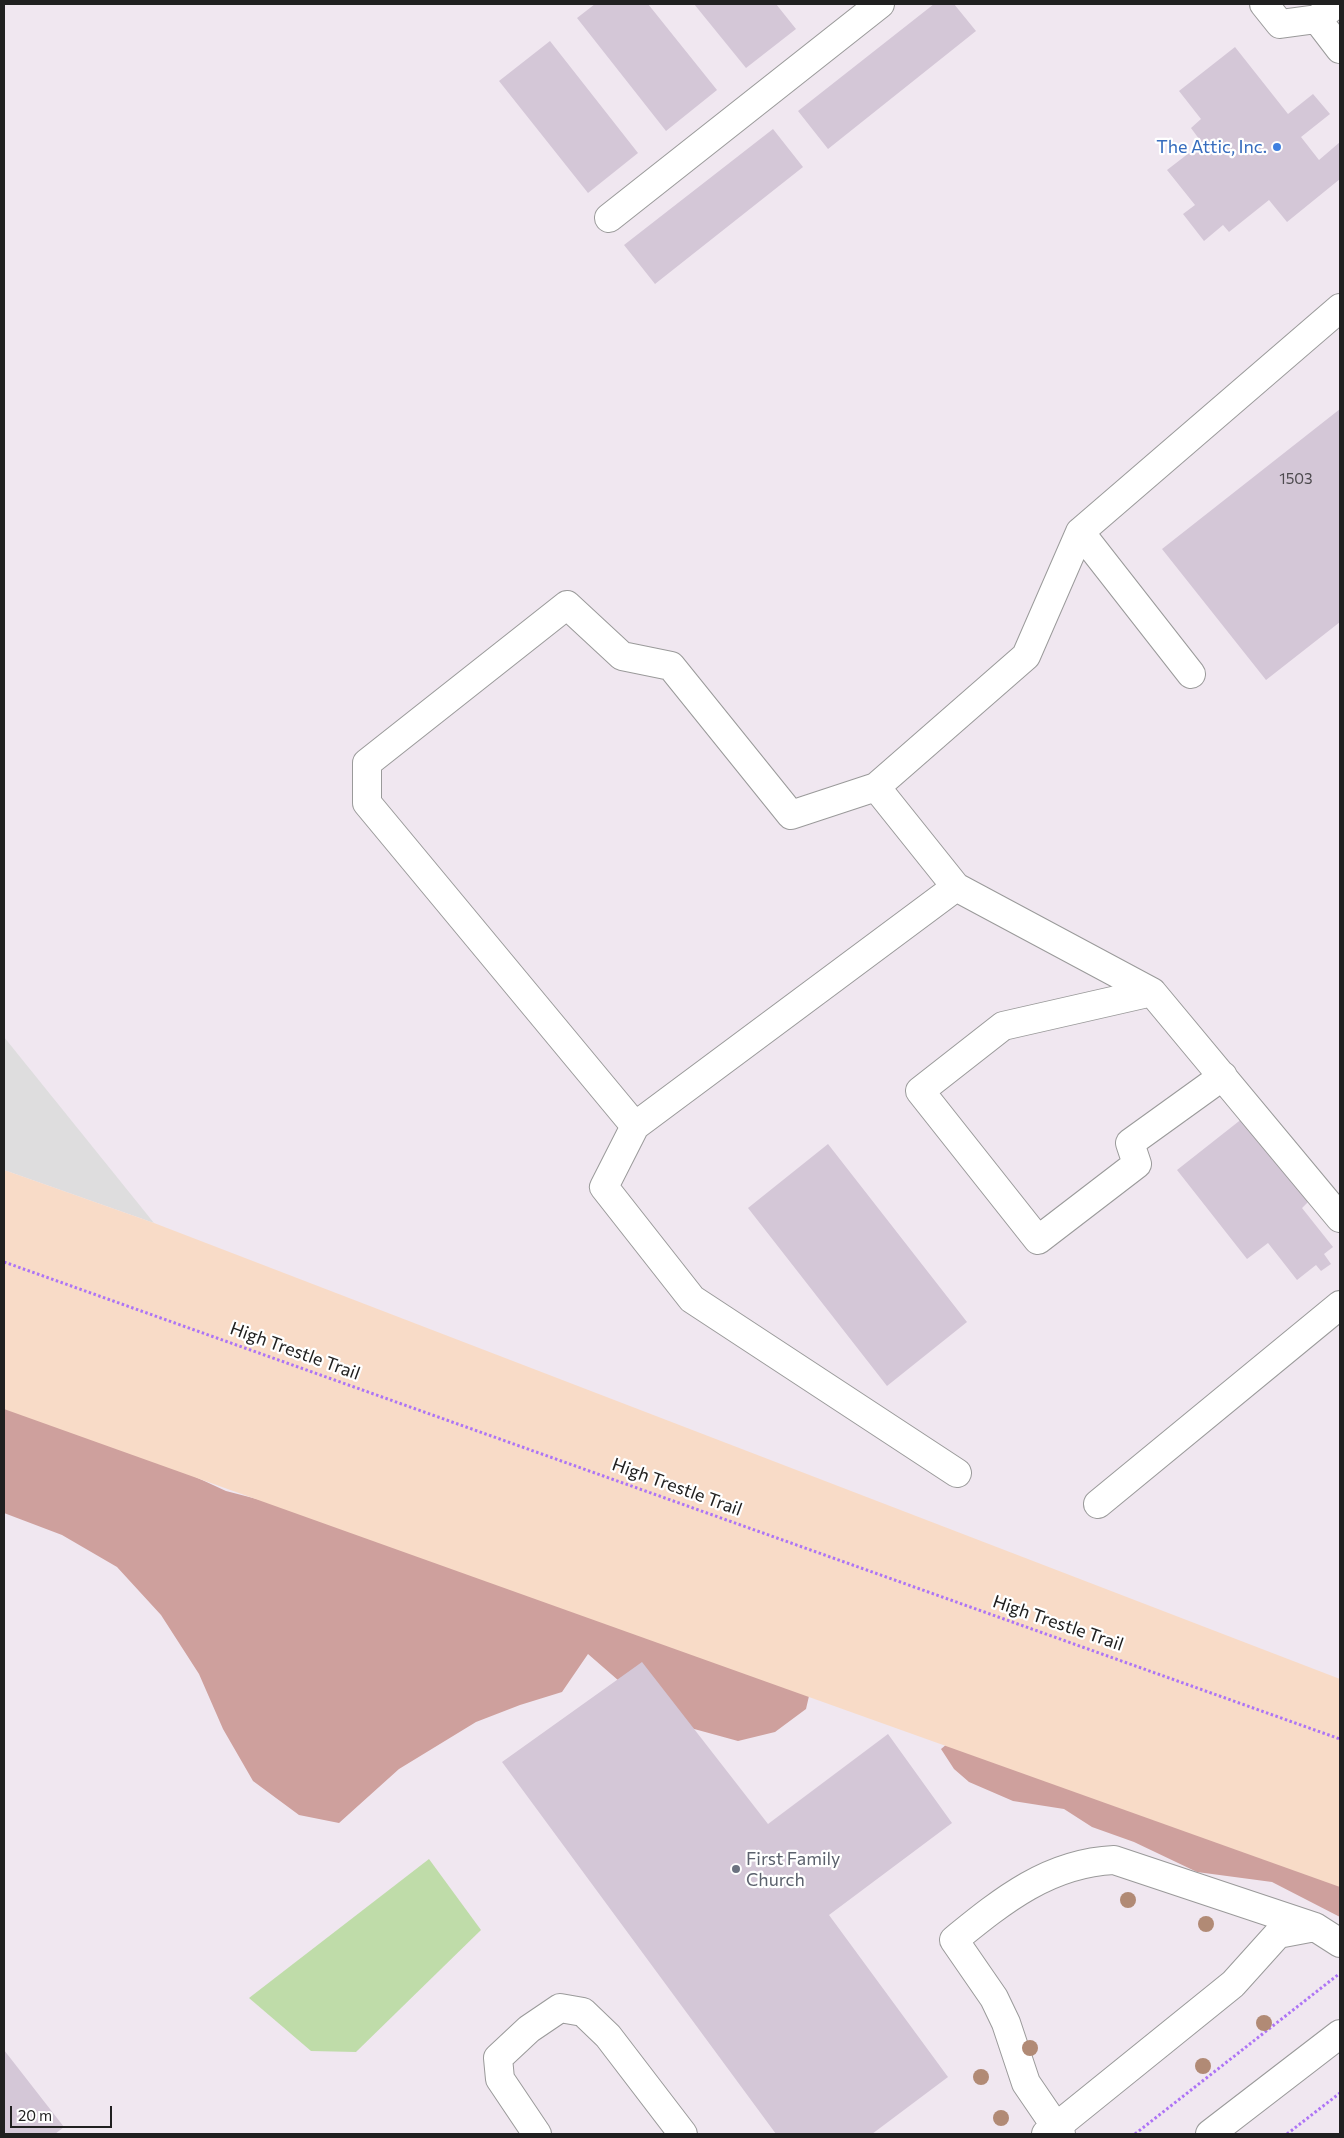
<!DOCTYPE html>
<style>
body{margin:0}
#map{position:relative;width:1344px;height:2138px;overflow:hidden;background:#f0e7f0;font-family:Commissioner,sans-serif}
canvas{display:block}
.frame{position:absolute;inset:0;border:5px solid #202020;pointer-events:none}
.scale{position:absolute;left:10px;top:2106px;width:102px;height:22px;box-sizing:border-box;border:2px solid #202020;border-top:0;padding-left:6px;font-size:15px;line-height:18px;white-space:nowrap;color:#202020;-webkit-text-stroke:4px #fff;paint-order:stroke}
</style>
<div id="map">
<canvas width="1344" height="2138"></canvas>
<div class="frame"></div>
<div class="scale">20 m</div>
</div>
<script>
const ctx = document.querySelector('canvas').getContext('2d');
ctx.lineJoin = 'round';
function paint(path, color) {
  ctx.fillStyle = color;
  ctx.fill(path, 'evenodd');
}
function stroke(path, color, width, dash) {
  ctx.strokeStyle = color;
  ctx.lineWidth = width;
  ctx.lineCap = dash ? 'butt' : 'round';
  ctx.setLineDash(dash || []);
  ctx.stroke(path);
}
function drawText(font, color, halo, rows, align = 'center') {
  ctx.font = font + ' Commissioner,sans-serif';
  ctx.lineWidth = 4.5;
  ctx.setLineDash([]);
  ctx.textBaseline = 'middle';
  ctx.strokeStyle = halo;
  ctx.fillStyle = color;
  for (const [text, x, y, turn = 0] of rows) {
    ctx.save();
    ctx.translate(x, y);
    ctx.rotate((+turn || 0) * Math.PI / 180);
    ctx.textAlign = isNaN(turn) ? turn : align;
    if (halo) ctx.strokeText(text, 0, 0);
    ctx.fillText(text, 0, 0);
    ctx.restore();
  }
}
paint(new Path2D(`
 M4,1037L154,1223L4,1170Z`), '#deddde');
paint(new Path2D(`
 M4,1374L124,1444L226,1491L307,1512L809,1696L806,1709L775,1732L738,1741L665,1721L588,1654L562,1692L520,1705L476,1722L399,1769L339,1823L299,1815L253,1781L223,1729L199,1674L161,1615L117,1567L62,1535L4,1513Z
 M959,1734L1340,1815V1917L1272,1882L1197,1872L1134,1842L1092,1827L1064,1809L1013,1801L969,1782L954,1769L941,1749Z`), '#cea09d');
paint(new Path2D(`
 M4,1170L154,1223L1340,1679V1887L4,1409Z`), '#f8dbc7');
paint(new Path2D(`
 M429,1859L481,1930L356,2052L311,2051L249,1998Z`), '#bfdca9');
paint(new Path2D(`
 M595,4H648L717,90L666,131L577,18Z
 M694,4H776L796,29L746,68Z
 M934,4H954L976,31L828,149L798,111Z
 M550,41L638,153L588,193L499,81Z
 M1235,47L1288,114L1313,94L1330,114L1301,137L1319,160L1340,142V179L1287,222L1269,200L1229,232L1223,225L1204,241L1183,214L1195,205L1167,170L1202,143L1191,128L1201,119L1179,91Z
 M773,129L803,167L655,284L624,245Z
 M1340,409V622L1266,680L1162,549Z
 M1243,1118L1309,1201L1302,1208L1333,1247L1324,1254L1331,1264L1321,1271L1316,1265L1297,1280L1268,1243L1247,1259L1177,1170Z
 M828,1144L967,1322L887,1386L748,1208Z
 M642,1662L768,1824L888,1734L952,1823L829,1915L948,2077L872,2134H776L502,1762Z
 M4,2050L64,2127L55,2134H4Z`), '#d4c7d7');
const minor = new Path2D(`
 M1264,4L1280,24L1317,19L1340,49
 M1317,19L1336,4
 M609,218L880,4
 M1191,674L1080,532L1340,308
 M876,787L956,887L635,1126L367,803V763L567,605L622,656L671,666L791,815L876,787L1026,656L1080,532
 M956,887L1152,992L1340,1218
 M1152,992L1003,1026L920,1091L1038,1240L1137,1164L1130,1143L1223,1076
 M635,1126L604,1187L692,1299L957,1473
 M1098,1504L1340,1305
 M537,2134L500,2079L498,2058L529,2029L560,2008L583,2012L608,2036L683,2134
 M1046,2134L1056,2127L1026,2083L1006,2023L994,1998L954,1940C1003,1900 1049,1863 1114,1860L1315,1927
 M1061,2134L1056,2127L1233,1984L1278,1934L1315,1927L1340,1943
 M1210,2134L1340,2034`);
stroke(minor, '#9a9a9a', 30);
stroke(new Path2D(`
 M4,1262L1340,1739
 M1135,2134L1339,1974
 M1287,2134L1340,2093`), '#ad74f5', 3, [2.5, 2.5]);
stroke(minor, '#fff', 28);
ctx.fillStyle = '#b18a75';
for (const [x, y] of [
 [1128,1900],
 [1206,1924],
 [1264,2023],
 [1030,2048],
 [1203,2066],
 [981,2077],
 [1001,2118]
]) {
  ctx.beginPath();
  ctx.arc(x, y, 8, 0, 2 * Math.PI);
  ctx.fill();
}
for (const [x, y, r, color] of [
 [1277,147,5,"#3f7fe0"],
 [736,1869,5,"#6b7280"]
]) {
  const dot = new Path2D();
  dot.arc(x, y, r, 0, 2 * Math.PI);
  ctx.fillStyle = color;
  ctx.fill(dot);
  stroke(dot, '#fff', 2);
}
drawText('15px', '#4d4a4e', null, [
 ["1503",1296,479]
]);
drawText('18px', '#366cbe', '#fff', [
 ["The Attic, Inc.",1267,147]
], 'right');
drawText('18px', '#202020', '#fff', [
 ["High Trestle Trail",295,1351,20],
 ["High Trestle Trail",677,1487,20],
 ["High Trestle Trail",1058,1623,19]
]);
drawText('18px', '#5b616d', '#fff', [
 ["First Family",746,1859],
 ["Church",746,1880]
], 'left');
</script>
